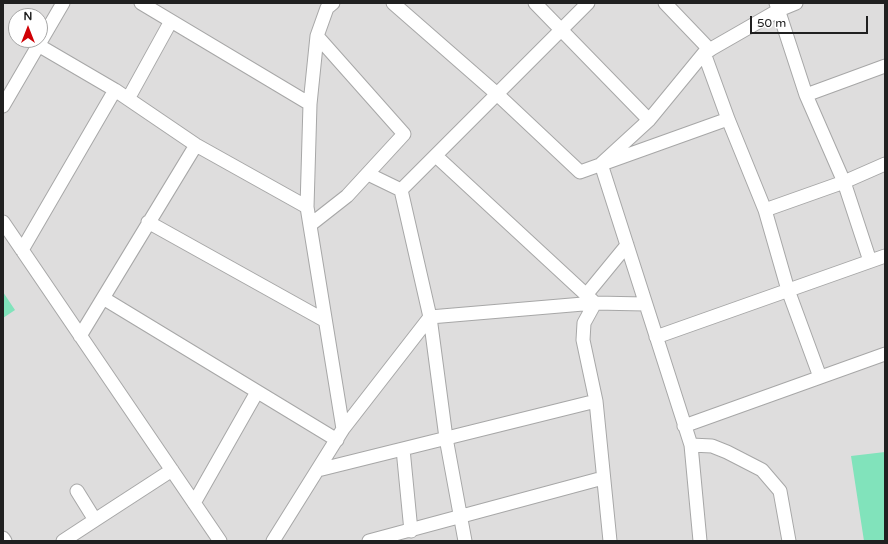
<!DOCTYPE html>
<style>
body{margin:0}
#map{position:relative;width:888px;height:544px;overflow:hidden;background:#f1ede6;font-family:"Varela Round",sans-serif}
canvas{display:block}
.frame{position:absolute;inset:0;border:4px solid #202020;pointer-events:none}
.north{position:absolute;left:8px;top:8px;width:40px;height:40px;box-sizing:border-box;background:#fff;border:1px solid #a6a6a6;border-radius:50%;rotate:0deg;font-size:11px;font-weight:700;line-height:16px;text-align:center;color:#202020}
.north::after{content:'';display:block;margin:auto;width:14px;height:18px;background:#d00005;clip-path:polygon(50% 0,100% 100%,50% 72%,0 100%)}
.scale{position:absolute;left:750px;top:16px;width:118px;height:18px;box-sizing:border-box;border:2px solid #202020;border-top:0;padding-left:5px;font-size:12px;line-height:14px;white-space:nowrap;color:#202020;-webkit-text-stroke:3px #fff;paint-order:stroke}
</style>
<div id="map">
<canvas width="888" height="544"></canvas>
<div class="frame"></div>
<div class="north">N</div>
<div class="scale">50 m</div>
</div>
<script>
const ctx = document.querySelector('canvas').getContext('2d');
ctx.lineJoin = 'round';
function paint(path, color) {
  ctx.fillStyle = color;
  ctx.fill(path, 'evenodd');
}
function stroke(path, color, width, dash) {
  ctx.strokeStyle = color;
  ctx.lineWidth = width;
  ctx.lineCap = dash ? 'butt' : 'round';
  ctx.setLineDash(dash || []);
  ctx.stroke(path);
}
paint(new Path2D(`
 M3,3H885V541H3ZM16,16H40V40H16Z`), '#dedddd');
paint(new Path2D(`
 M3,292L15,310L3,318Z
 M885,452V541H864L851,456Z`), '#81e3bb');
const minor = new Path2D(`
 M141,3L310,104
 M333,3L327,8L317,36L310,104L307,207L343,429
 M393,3L497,94L580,172L728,119
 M535,3L649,120
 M665,3L710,50
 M776,3L806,95L844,182L870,261
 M38,45L115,90L196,145L307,207
 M704,53L728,119L765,210L788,290L820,377
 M806,95L885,66
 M128,99L171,21
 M3,106L63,3
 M436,156L595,303L584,323L583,340L596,401L610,541
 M368,174L401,190
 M401,190L430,317L446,438L465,541
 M401,190L588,3
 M765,210L844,182L885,164
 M3,222L220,541
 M148,222L324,320
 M310,225L347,196L404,134L317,36
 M22,250L115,90
 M586,295L627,245
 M103,298L337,440
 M80,336L196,145
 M656,337L885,256
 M684,426L885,354
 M691,445L712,446L727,452L762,470L780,491L789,541
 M403,449L411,531
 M318,470L596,401
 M194,503L257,392
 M95,520L172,470
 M3,538L5,541
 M63,541L95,520L77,491
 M273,541L343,429L430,317L595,303L645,304
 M369,541L603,478
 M700,541L691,445L601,164L649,120L704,53L779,10L796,3`);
stroke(minor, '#a7a7a7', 15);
stroke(minor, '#fff', 13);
</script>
